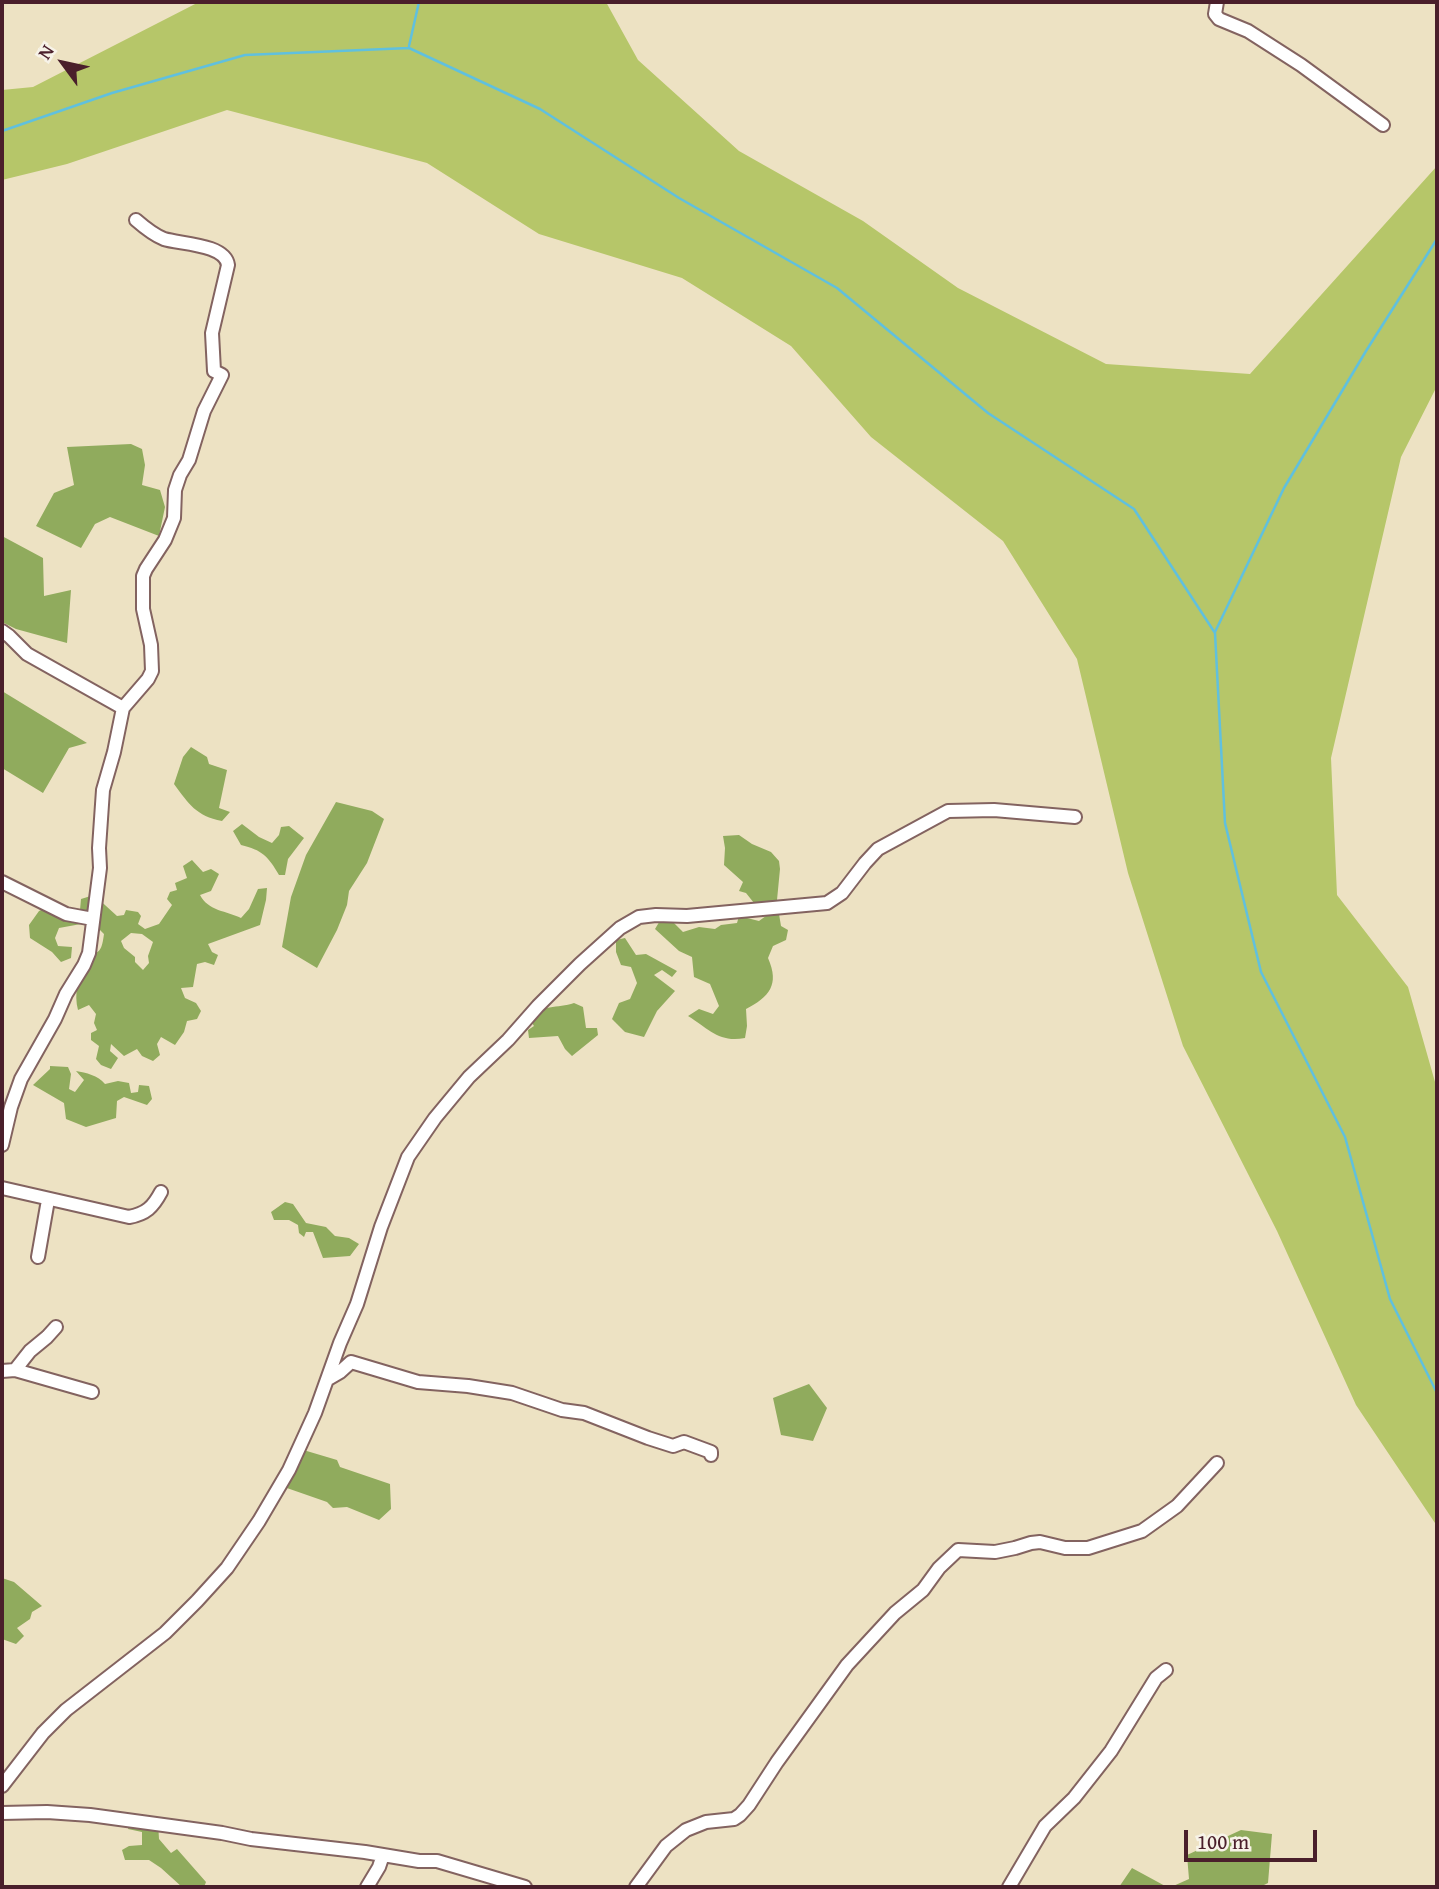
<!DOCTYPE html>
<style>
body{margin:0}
#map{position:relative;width:1439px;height:1889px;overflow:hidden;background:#ede2c3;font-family:"Gentium Book Plus",serif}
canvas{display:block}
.frame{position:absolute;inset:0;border:4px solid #4a1f2b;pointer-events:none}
.north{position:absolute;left:28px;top:28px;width:70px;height:70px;-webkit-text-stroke:5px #f7f3e8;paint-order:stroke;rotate:303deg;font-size:19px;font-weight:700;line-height:28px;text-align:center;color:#4a1f2b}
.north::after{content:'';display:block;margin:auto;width:24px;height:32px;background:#4a1f2b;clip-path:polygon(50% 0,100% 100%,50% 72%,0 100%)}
.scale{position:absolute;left:1184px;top:1830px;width:133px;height:32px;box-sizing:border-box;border:4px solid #4a1f2b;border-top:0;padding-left:9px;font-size:21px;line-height:24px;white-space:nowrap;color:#4a1f2b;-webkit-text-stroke:5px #f7f3e8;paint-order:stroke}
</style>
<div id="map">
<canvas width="1439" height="1889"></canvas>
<div class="frame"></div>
<div class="north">N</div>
<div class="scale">100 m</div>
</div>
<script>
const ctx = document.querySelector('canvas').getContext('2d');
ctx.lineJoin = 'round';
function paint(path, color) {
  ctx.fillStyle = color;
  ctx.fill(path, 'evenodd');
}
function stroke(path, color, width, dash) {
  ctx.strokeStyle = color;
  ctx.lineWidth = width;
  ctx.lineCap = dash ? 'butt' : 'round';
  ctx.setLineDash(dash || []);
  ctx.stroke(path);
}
paint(new Path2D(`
 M199,2H606L638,60L739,151L863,221L958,288L1106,364L1250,374L1437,166V386L1401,457L1331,758L1337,895L1408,987L1437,1089V1526L1356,1405L1277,1231L1183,1046L1128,873L1077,659L1003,541L871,437L791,346L682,278L539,234L427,163L227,110L67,164L2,180V90L33,87Z`), '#b6c669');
paint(new Path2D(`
 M131,444L142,449L145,465L142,485L160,490L165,507L159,536L110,517L95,524L81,548L36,526L54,493L74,485L67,447Z
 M2,536L43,558L44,596L71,590L67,643L16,629L2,622Z
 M2,691L87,743L69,748L43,793L2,768Z
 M191,747L207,757L209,764L227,770L219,808L230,812L222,821C196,816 189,804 174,784L183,757Z
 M336,802L372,811L384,819L367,863L349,891L347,905L337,930L317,968L282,947L291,897L306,855Z
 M242,824L259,837L272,843L279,835L281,827L289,826L304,838L288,859L285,875H279C268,856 262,850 241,845L233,831Z
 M739,835L752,844L771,852L779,861L780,869L777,900L761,905L754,903L746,893L739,891L743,882L724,865L725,848L723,836Z
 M192,860L203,872L211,869L219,874L211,891L200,895C208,911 227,911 241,918L249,909L258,889L267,888L266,900L260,925L208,944L212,952L218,955L214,965L205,962L197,964L193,987L181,988L185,998L196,1003L201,1011L197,1019L187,1021L184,1032L175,1045L161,1037L157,1044L160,1055L153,1061L142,1056L137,1049L124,1056L111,1044L110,1051L118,1058L111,1069L101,1065L96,1059L99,1046L91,1040V1033L97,1030L94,1023L96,1014L89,1005L78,1010C74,995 77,975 88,962C99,947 101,956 104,934L92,922L59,928L55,938L58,946L72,947L71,958L61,962L52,952L30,938L29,925L39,911L48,907L80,910L81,899L94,895L117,916L124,915L126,910L138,912L141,916L138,924L145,929L159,924L172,905L167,899L170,892L177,890L175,883L187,878L183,866ZM131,933L142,934L153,942L148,956L149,963L143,970L135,962V957L124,948L121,941Z
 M770,913L779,914L781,926L788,930L786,940L773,946L768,958C780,985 769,997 746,1009L747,1026L745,1038C719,1043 709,1029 688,1016L699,1009L713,1014L719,1006L710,984L694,977L692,957L679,951L655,929L661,919L673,922L683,932L699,927L715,929L721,925L737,923L739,916L759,921Z
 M625,938L636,955L646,954L677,971L672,977L662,970L654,975L675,991L657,1011L644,1037L625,1032L612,1019L619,1003L630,999L637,983L631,967L621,965L616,952V940Z
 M574,1003L583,1007L586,1028H597L598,1035L572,1056L565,1049L558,1036L529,1038L528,1030L534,1026L530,1020C540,1003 558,1009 574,1003Z
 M50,1066L68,1067L71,1074L69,1089L75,1092L84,1080L76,1071C86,1073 98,1075 105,1084L118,1081L129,1083L131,1093L138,1092L139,1085L149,1086L152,1099L147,1105L124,1097L117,1101L116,1118L86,1127L66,1119L64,1103L33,1085L50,1069Z
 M285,1202L293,1204L306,1223L326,1227L335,1236L349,1238L359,1244L350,1256L323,1258L313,1232H306L304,1237L299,1233L298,1225L289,1220H274L271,1212Z
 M809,1384L827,1408L813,1441L781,1435L773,1398Z
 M300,1449L337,1460L340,1467L390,1484L391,1509L379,1520L347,1507L333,1508L327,1502L284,1487Z
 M2,1578L14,1582L42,1606L32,1612L30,1619L17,1628L24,1636L16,1644L2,1639Z
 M130,1821L158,1823L159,1839L171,1853L177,1849L206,1882L204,1887H182L161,1868L149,1860H125L122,1850L129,1846L142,1845V1832L128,1829Z
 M1241,1830L1272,1834L1268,1883L1260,1887H1171L1189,1879L1187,1855Z
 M1132,1868L1167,1887H1119Z`), '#90ab5d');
stroke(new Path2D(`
 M409,46L419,2
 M2,131L112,93L245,55L409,48L540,109L679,198L837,288L988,413L1134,509L1215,633L1225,823L1261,972L1345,1137L1390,1299L1437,1393
 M1215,632L1284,488L1366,351L1437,239`), '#60c0de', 2.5);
const minor = new Path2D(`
 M1217,2L1215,14L1219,19L1248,31L1301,65L1383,125
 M2,631L9,636L27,654L123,708
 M2,882L66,914L93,919
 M2,1145L11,1107L21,1079L55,1019L66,994L84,965L89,953L100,868L99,848L103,790L114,752L123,708L148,679L152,671L151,645L143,609V576L146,569L165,540L174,518L175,490L180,475L189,460L204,411L222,375L214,371L212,333L228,265C225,244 180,244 164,239C154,235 144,227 136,220
 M2,1188L129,1217C146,1214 153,1207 161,1192
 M38,1257L48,1200
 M15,1370L30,1351L47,1337L56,1327
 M2,1371L15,1370L92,1392
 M328,1379L340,1372L351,1362L418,1382L468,1386L512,1393L562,1410L584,1413L648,1438L673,1446L684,1442L711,1452V1455
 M2,1786L43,1733L66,1710L165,1633L197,1601L227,1568L259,1521L289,1470L315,1413L340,1343L357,1304L381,1227L408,1157L435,1118L469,1077L508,1040L538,1006L580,964L620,928L639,917L656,915L687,916L827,903L842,893L865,863L878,849L948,811L994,810L1075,817
 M2,1813L47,1812L90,1815L222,1833L251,1839L365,1852L419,1861H437L525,1887
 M367,1887L379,1867L383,1855
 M636,1887L666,1846L686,1830L706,1822L734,1819L740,1815L749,1805L777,1762L847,1665L895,1613L923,1590L939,1568L958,1550L995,1552L1015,1548L1031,1543L1040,1542L1065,1548H1088L1142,1531L1177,1506L1217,1463
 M1009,1887L1045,1826L1074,1798L1111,1751L1156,1678L1166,1670`);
stroke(minor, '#836360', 16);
stroke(minor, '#fff', 12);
</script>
